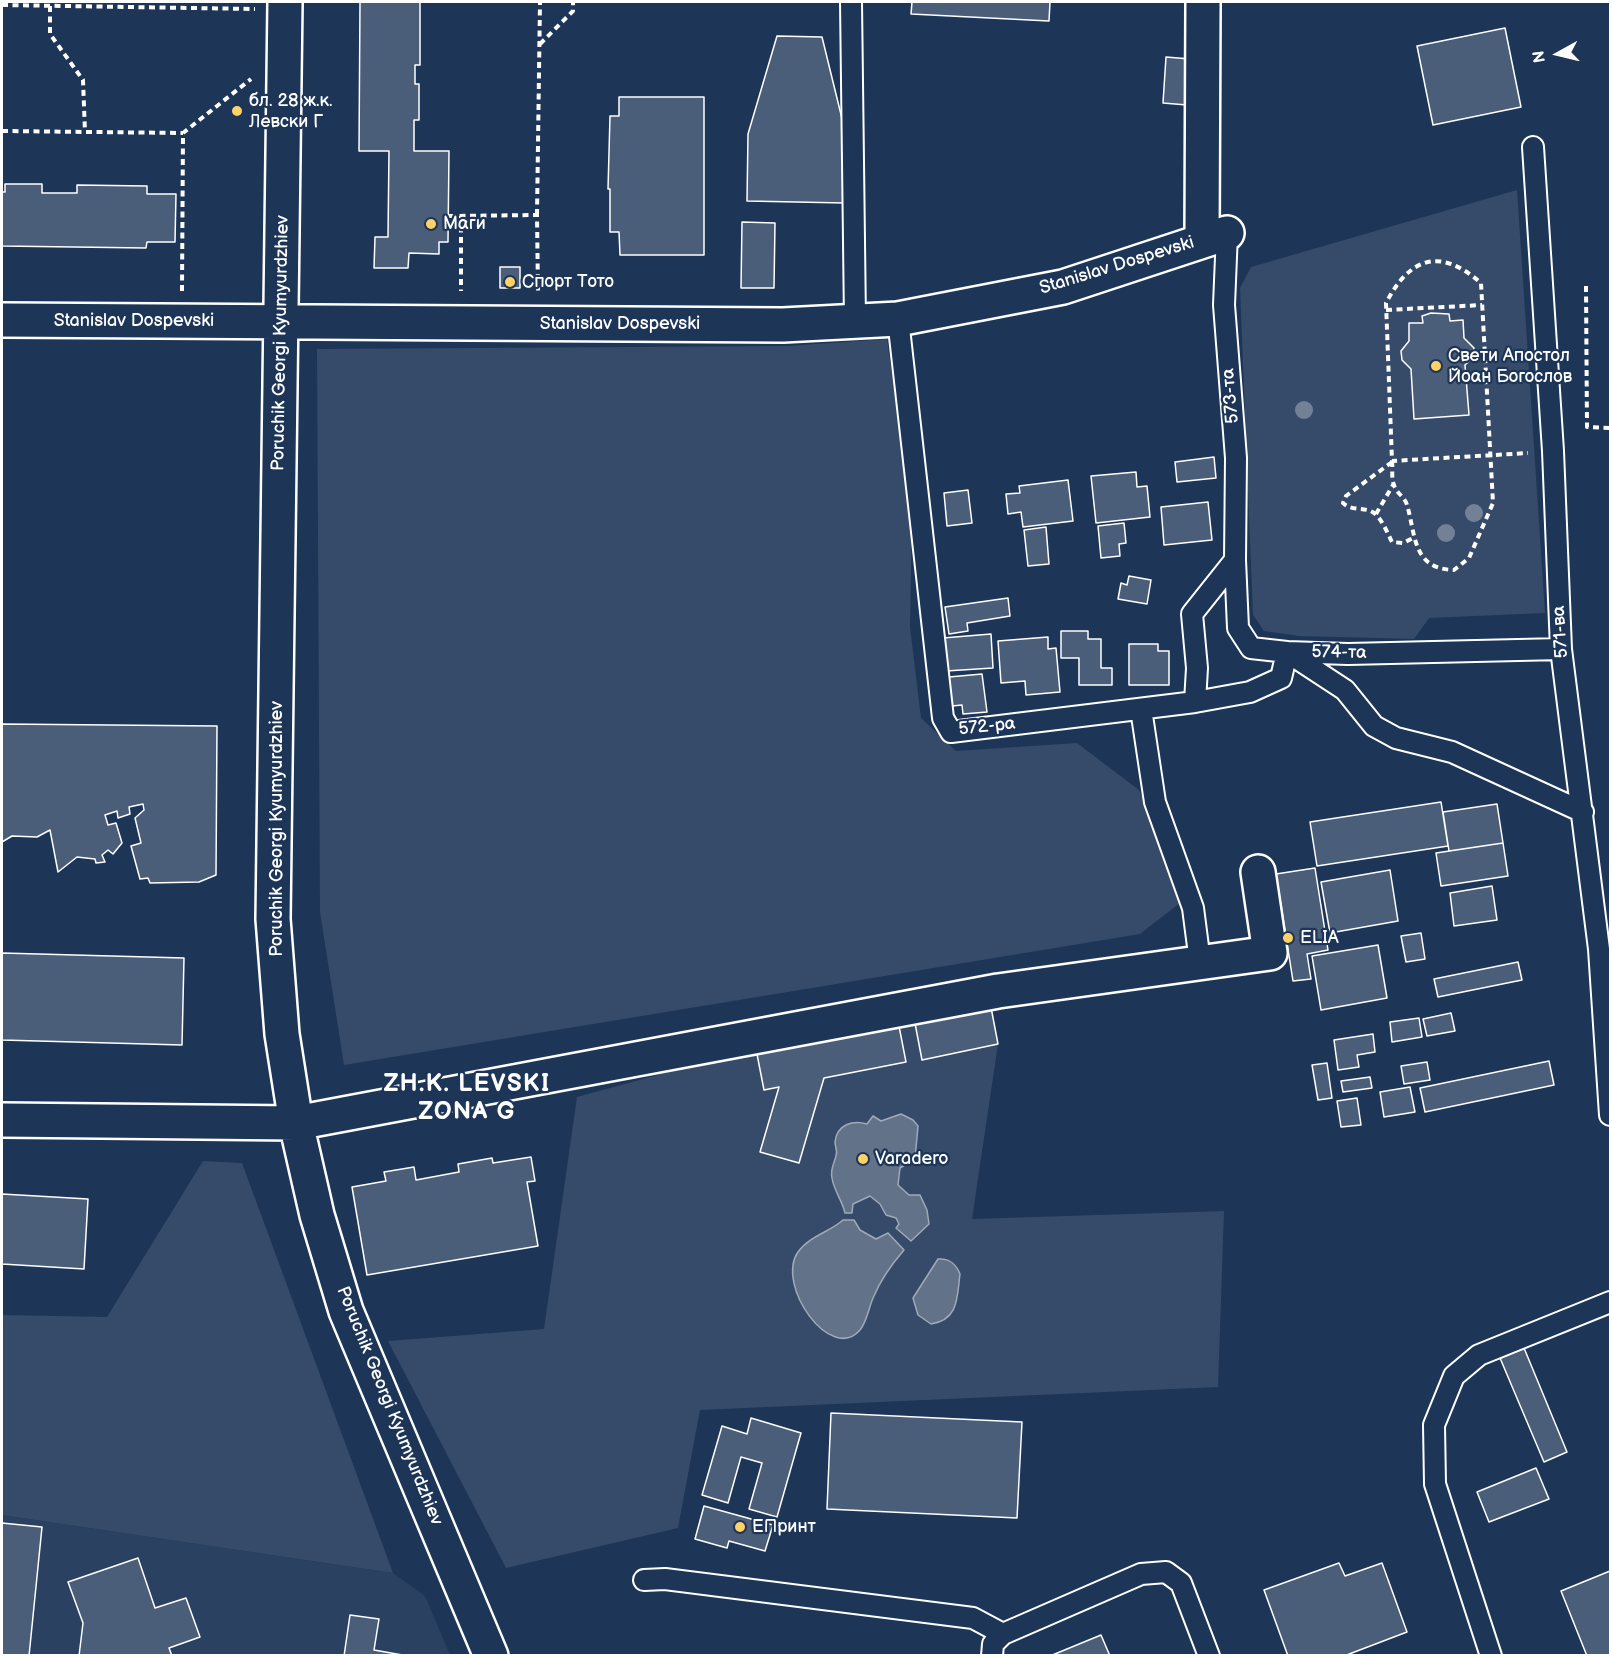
<!DOCTYPE html>
<meta charset="utf-8">
<style>
body{margin:0}
#map{position:relative;width:1612px;height:1657px;overflow:hidden;background:#1d3557;font-family:"Balsamiq Sans",sans-serif}
canvas{display:block}
.frame{position:absolute;inset:0;border:3px solid #fff;pointer-events:none}
.north{position:absolute;left:1528px;top:24px;width:60px;height:60px;-webkit-text-stroke:4px #1d3557;paint-order:stroke;rotate:262deg;font-size:16px;font-weight:700;line-height:24px;text-align:center;color:#fff}
.north::after{content:'';display:block;margin:auto;width:21px;height:27px;background:#fff;clip-path:polygon(50% 0,100% 100%,50% 72%,0 100%)}
</style>
<div id="map">
<canvas width="1612" height="1657"></canvas>
<div class="frame"></div>
<div class="north">N</div>
</div>
<script>
const ctx = document.querySelector('canvas').getContext('2d');
ctx.lineJoin = 'round';
function paint(path, color) {
  ctx.fillStyle = color;
  ctx.fill(path, 'evenodd');
}
function stroke(path, color, width, dash) {
  ctx.strokeStyle = color;
  ctx.lineWidth = width;
  ctx.lineCap = dash ? 'butt' : 'round';
  ctx.setLineDash(dash || []);
  ctx.stroke(path);
}
function drawText(font, color, halo, rows, align = 'center') {
  ctx.font = font + ' "Balsamiq Sans",sans-serif';
  ctx.lineWidth = 4.5;
  ctx.setLineDash([]);
  ctx.textBaseline = 'middle';
  ctx.strokeStyle = halo;
  ctx.fillStyle = color;
  for (const [text, x, y, turn = 0] of rows) {
    ctx.save();
    ctx.translate(x, y);
    ctx.rotate((+turn || 0) * Math.PI / 180);
    ctx.textAlign = isNaN(turn) ? turn : align;
    if (halo) ctx.strokeText(text, 0, 0);
    ctx.fillText(text, 0, 0);
    ctx.restore();
  }
}
paint(new Path2D(`
 M2,1515L393,1573L425,1596L450,1655H2Z`), '#2a4161');
paint(new Path2D(`
 M1517,190L1545,613L1429,618L1414,639L1299,636L1264,631L1253,615L1240,288L1251,267Z
 M887,339L912,515L910,627L921,718L956,751L1077,743L1139,790L1189,896L1140,934L344,1065L320,912L317,349L788,346Z
 M990,1002L998,1044L972,1219L1224,1211L1218,1387L700,1410L678,1528L506,1568L388,1341L544,1329L577,1097L731,1055Z
 M203,1161L242,1163L393,1573L2,1515V1315L107,1317Z`), '#364b69');
const water = new Path2D(`
 M901,1114L913,1120L918,1126L915,1159L900,1168L898,1185L909,1195H920L927,1210L929,1224L911,1241L896,1228L899,1224L896,1218L886,1215L880,1204L870,1196L853,1204L852,1213H845C842,1200 834,1191 832,1178C830,1169 834,1164 836,1156C838,1151 835,1147 835,1142C837,1124 853,1120 867,1124L873,1116L881,1121Z
 M843,1220H854L860,1230L876,1239L888,1233L904,1250C892,1264 881,1279 874,1296C869,1306 867,1322 860,1330C831,1364 775,1285 798,1252C809,1236 830,1232 843,1220Z
 M938,1259C950,1258 956,1264 960,1274C957,1297 959,1320 931,1324L918,1315L913,1298Z`);
paint(water, '#617289');
stroke(water, '#a0aab8', 1.5);
const building = new Path2D(`
 M360,2H420V65H415V84H419V120H414V151H449L448,242H439V254L409,253L408,268H374L375,237H388L389,151H359Z
 M912,2H1050L1049,21L911,14Z
 M1505,28L1521,107L1433,125L1417,46Z
 M777,36L822,37L846,135L845,203L747,201L748,134Z
 M1166,57L1190,59L1187,105L1163,103Z
 M619,97H704V255H620L619,232H610V189H608L610,116H619Z
 M5,184H42V193H77V185L147,186V194H176L175,242H147L146,248L2,246V192H5Z
 M742,222L775,223L774,288H741Z
 M500,267H520V288H500Z
 M1431,313L1449,314L1450,321L1463,320L1464,338L1474,348L1472,358L1465,365L1469,415L1414,419L1411,369L1402,360L1401,351L1409,341V323H1423L1422,316Z
 M1214,457L1216,478L1177,482L1175,462Z
 M1136,472L1137,487L1147,486L1150,517L1096,523L1091,476Z
 M1068,480L1073,521L1023,527L1021,512L1008,514L1006,494L1020,493L1019,486Z
 M968,490L972,523L947,526L944,493Z
 M1208,502L1212,540L1164,545L1161,507Z
 M1124,523L1126,543L1119,544L1120,556L1101,558L1098,526Z
 M1046,527L1049,564L1028,566L1024,530Z
 M1129,576L1151,580L1147,604L1118,599L1121,583L1127,585Z
 M1008,598L1010,616L967,623L968,631L949,634L945,607Z
 M1061,631H1088V639H1101V668H1112V685H1079V658H1061Z
 M991,634L993,668L946,671L943,638Z
 M1048,637V649L1056,648L1060,692L1026,695L1025,681L1001,683L998,641Z
 M1129,644H1158V651H1169V685H1129Z
 M982,674L987,712L963,714L962,705L952,706L949,677Z
 M2,724L217,726L216,875L199,882L150,883L148,878L140,879L131,846L141,843L135,818L144,810L143,804L129,807L130,814L118,818L117,811L105,815L108,825L116,823L122,843L113,854L108,850L102,855L105,862L96,863L95,859L77,857L58,872L50,830L37,837L12,836L2,842Z
 M1441,802L1448,846L1317,866L1310,822Z
 M1497,804L1503,843L1449,851L1443,812Z
 M1503,843L1508,876L1441,886L1436,853Z
 M1315,868L1328,950L1307,954L1311,979L1293,981L1276,874Z
 M1390,870L1398,921L1330,933L1321,882Z
 M1492,886L1497,920L1454,926L1450,893Z
 M1421,933L1425,959L1406,962L1401,936Z
 M1378,945L1387,998L1321,1010L1312,956Z
 M2,953L184,958L182,1045L2,1040Z
 M1518,962L1522,980L1438,997L1434,979Z
 M990,1002L998,1044L922,1060L914,1018Z
 M1451,1013L1455,1031L1427,1036L1423,1019Z
 M1419,1018L1422,1037L1392,1042L1390,1022Z
 M898,1021L906,1062L824,1078L799,1163L760,1152L779,1087L764,1090L756,1049Z
 M1373,1034L1375,1052L1357,1055L1359,1067L1338,1070L1334,1040Z
 M1549,1061L1554,1085L1425,1112L1420,1088Z
 M1427,1062L1430,1080L1404,1084L1401,1066Z
 M1327,1063L1332,1098L1318,1100L1312,1065Z
 M1370,1077L1372,1088L1343,1092L1341,1081Z
 M1410,1087L1415,1112L1384,1117L1380,1092Z
 M1357,1098L1361,1125L1341,1127L1337,1101Z
 M531,1157L535,1181L527,1182L538,1246L367,1275L352,1187L386,1181L384,1172L414,1167L416,1180L459,1172L458,1164L492,1158L493,1163Z
 M2,1194L88,1199L84,1269L2,1264Z
 M1524,1348L1567,1452L1544,1462L1500,1358Z
 M831,1413L1022,1422L1017,1518L827,1509Z
 M751,1418L801,1433L777,1517L749,1509L762,1463L741,1457L728,1503L702,1495L722,1426L747,1434Z
 M1536,1468L1549,1499L1489,1522L1477,1492Z
 M704,1506L773,1525L765,1551L729,1541L727,1548L695,1539Z
 M2,1523L42,1527L29,1656H2Z
 M138,1558L155,1608L186,1598L200,1637L169,1648L172,1656H79L83,1623L68,1582Z
 M1339,1563L1345,1576L1382,1563L1407,1632L1344,1656H1288L1264,1590Z
 M1610,1571V1656H1587L1561,1591Z
 M350,1615L379,1619L374,1650L408,1656H344Z
 M1101,1635L1110,1656H1050Z`);
paint(building, '#4a5d79');
stroke(building, '#fff', 1.5);
const service = new Path2D(`
 M851,2L855,321
 M1533,147L1553,451L1561,649L1599,949L1610,1115
 M1227,233L1224,305L1236,458L1235,560L1238,628L1251,648L1287,652L1345,690L1374,726L1396,738L1452,752L1583,812
 M898,319L943,718L951,732L1195,702L1250,692L1281,678L1287,652L1348,654L1561,649
 M1195,702L1197,668L1192,614L1235,560
 M1141,709L1155,802L1193,908L1200,962
 M644,1580L665,1579L973,1618L1003,1634
 M992,1656L993,1644L1003,1634L1141,1574L1166,1572L1181,1583L1209,1656
 M1491,1656L1435,1484L1434,1425L1454,1376L1479,1355L1610,1302`);
const minor = new Path2D(`
 M285,2L273,919L282,1034L296,1123L317,1215L346,1311L491,1656
 M1202,240L1203,2
 M2,320L783,325L898,319L1063,287L1227,233
 M2,1120L296,1123L998,991L1270,953L1258,872`);
stroke(service, '#fff', 24);
stroke(minor, '#fff', 38);
stroke(new Path2D(`
 M2,5L255,9
 M50,6V34L83,80L85,132
 M540,44L573,11V2
 M2,131L183,133
 M537,215L540,2
 M449,216L537,215L538,293
 M461,216V291
 M1586,286L1587,427L1610,428
 M182,291L183,133L251,79
 M1386,310L1482,305
 M1392,461C1393,468 1391,479 1394,485C1396,493 1405,497 1407,505C1416,535 1412,569 1454,570L1469,558L1493,503L1481,283C1440,247 1410,257 1386,303L1392,461L1528,453
 M1392,462L1346,496L1343,503C1353,512 1364,506 1374,513C1382,519 1388,534 1392,542L1403,543L1413,538
 M1376,514L1393,485`), '#fff', 4, [6, 4.5]);
stroke(service, '#1d3557', 20);
stroke(minor, '#1d3557', 33);
ctx.fillStyle = '#738196';
for (const [x, y] of [
 [1304,410],
 [1474,513],
 [1446,533]
]) {
  ctx.beginPath();
  ctx.arc(x, y, 9, 0, 2 * Math.PI);
  ctx.fill();
}
for (const [x, y, r, color] of [
 [237,111,6,"#ffd166"],
 [431,224,6,"#ffd166"],
 [510,282,6,"#ffd166"],
 [1436,366,6,"#ffd166"],
 [1288,938,6,"#ffd166"],
 [863,1159,6,"#ffd166"],
 [740,1527,6,"#ffd166"]
]) {
  const dot = new Path2D();
  dot.arc(x, y, r, 0, 2 * Math.PI);
  ctx.fillStyle = color;
  ctx.fill(dot);
  stroke(dot, '#1d3557', 2);
}
drawText('18px', '#fff', '#1d3557', [
 ["бл. 28 ж.к.",249,101],
 ["Левски Г",249,122],
 ["Маги",443,224],
 ["Спорт Тото",522,282],
 ["Свети Апостол",1448,356],
 ["Йоан Богослов",1448,377],
 ["ELIA",1300,938],
 ["Varadero",875,1159],
 ["ЕПринт",752,1527]
], 'left');
drawText('18px', '#fff', '#1d3557', [
 ["Stanislav Dospevski",1117,266,-17],
 ["Stanislav Dospevski",134,321],
 ["Stanislav Dospevski",620,324],
 ["Poruchik Georgi Kyumyurdzhiev",281,343,-89],
 ["573-та",1231,396,-95],
 ["571-ва",1561,632,-94],
 ["574-та",1339,653,1],
 ["572-ра",987,727,-6],
 ["Poruchik Georgi Kyumyurdzhiev",277,829,-90],
 ["Poruchik Georgi Kyumyurdzhiev",389,1406,68]
]);
ctx.letterSpacing = '1.5px';
drawText('bold 24px', '#fff', '#1d3557', [
 ["ZH.K. LEVSKI",467,1085],
 ["ZONA G",467,1113]
]);
ctx.letterSpacing = '0px';
</script>
